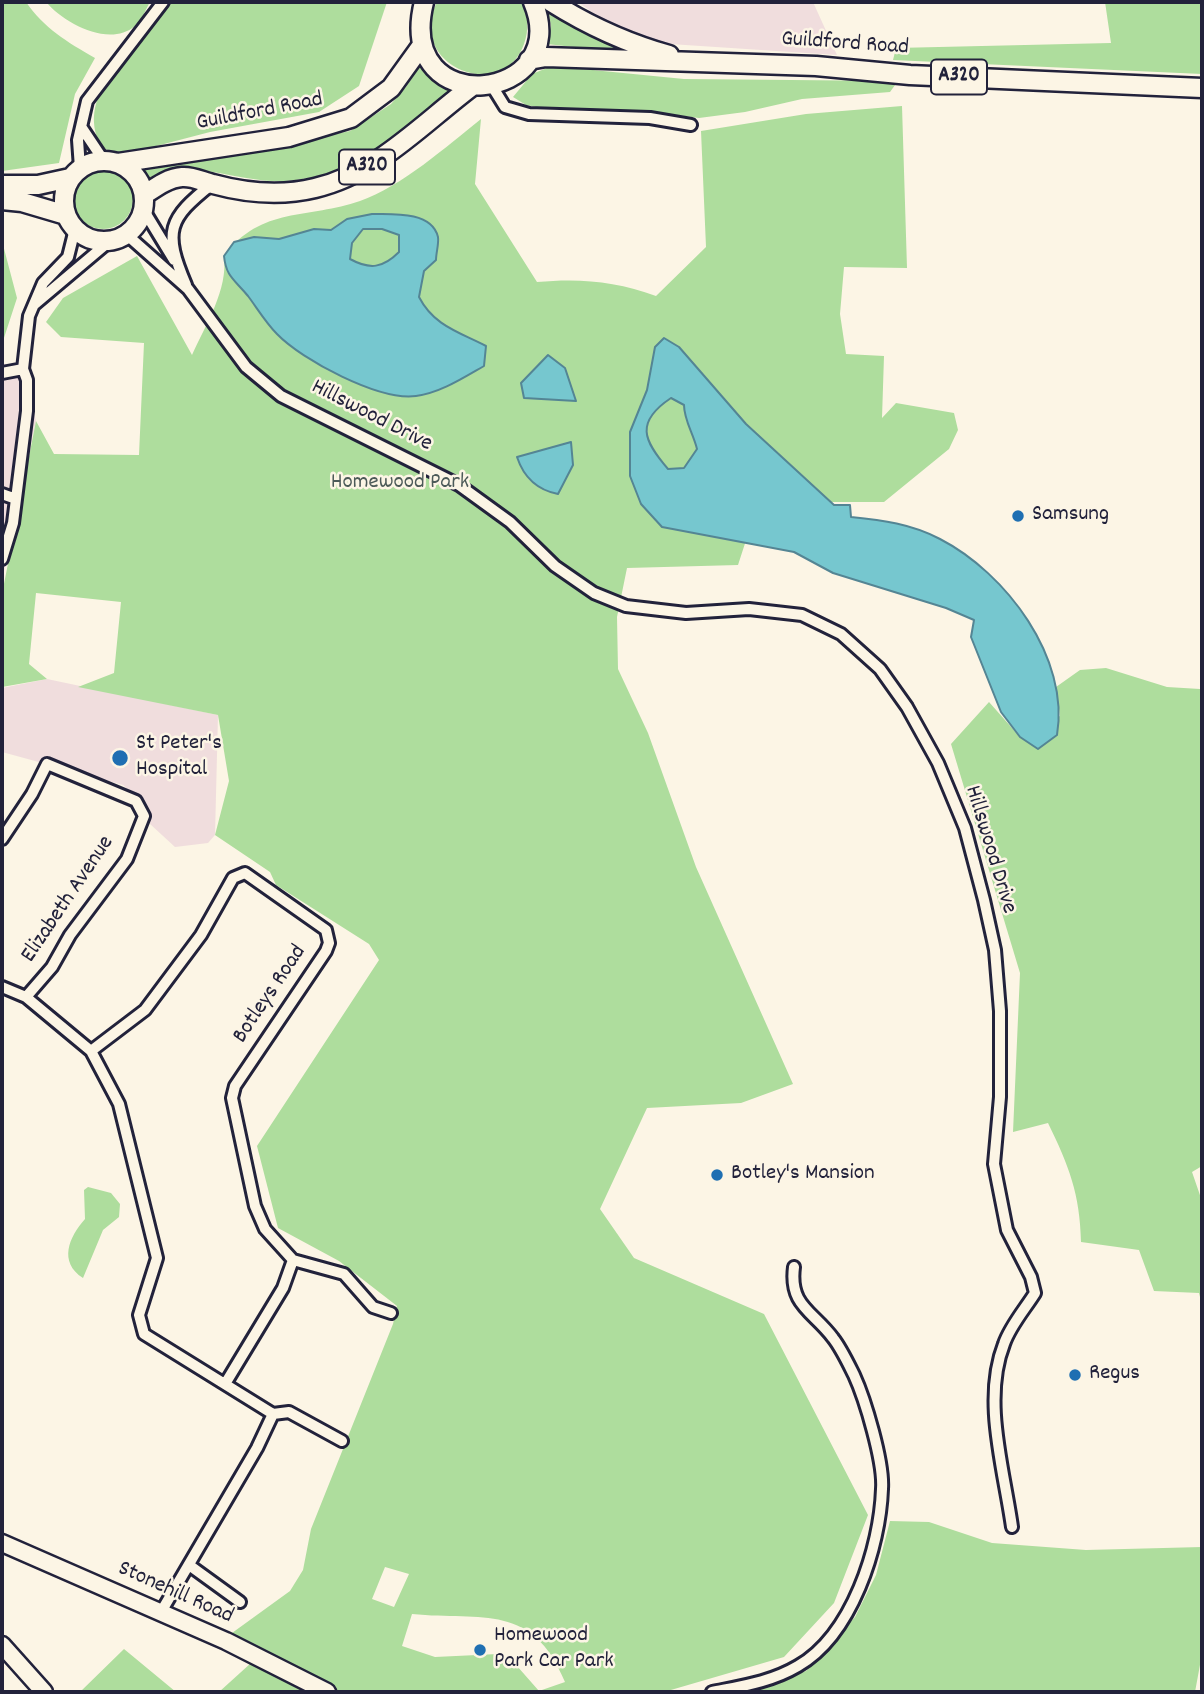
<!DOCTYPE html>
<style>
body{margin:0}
#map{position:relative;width:1204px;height:1694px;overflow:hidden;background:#fcf5e5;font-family:Dekko,sans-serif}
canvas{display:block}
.frame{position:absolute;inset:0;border:4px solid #22223b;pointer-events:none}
</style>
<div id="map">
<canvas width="1204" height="1694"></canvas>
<div class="frame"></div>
</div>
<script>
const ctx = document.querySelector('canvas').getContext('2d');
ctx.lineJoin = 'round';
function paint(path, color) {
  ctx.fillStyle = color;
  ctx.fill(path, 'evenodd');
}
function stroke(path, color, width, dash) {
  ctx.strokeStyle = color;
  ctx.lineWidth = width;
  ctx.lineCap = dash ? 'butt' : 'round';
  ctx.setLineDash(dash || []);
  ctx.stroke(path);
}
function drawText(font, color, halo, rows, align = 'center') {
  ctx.font = font + ' Dekko,sans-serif';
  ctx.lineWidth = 5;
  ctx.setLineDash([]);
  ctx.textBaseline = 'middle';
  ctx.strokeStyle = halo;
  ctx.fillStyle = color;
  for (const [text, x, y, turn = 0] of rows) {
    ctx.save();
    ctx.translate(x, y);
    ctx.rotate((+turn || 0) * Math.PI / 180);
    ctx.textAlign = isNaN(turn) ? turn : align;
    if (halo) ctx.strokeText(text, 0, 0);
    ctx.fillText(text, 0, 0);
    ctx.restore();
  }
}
paint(new Path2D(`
 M578,2H813L837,55L655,43L606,22Z
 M2,363L23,369L36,421L2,581Z
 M47,679L218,715L215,835L208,843L175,847L150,824L144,804L123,785L2,752V688Z`), '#f0dddd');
paint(new Path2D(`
 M2,2H26C44,28 67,42 95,58L75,94L59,163L2,171Z
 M46,2H150C146,9 142,20 135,26C109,48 64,23 46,2Z
 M170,2H387L359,86L319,112L210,132L141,150L117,153L102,148C70,91 143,46 170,2Z
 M437,2H521C529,15 529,30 524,44C502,105 405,65 437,2Z
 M1105,2H1202V74L893,60L896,48L1111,43Z
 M548,9L598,38L622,47L625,53L547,44L551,26Z
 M422,62L457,89C397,130 363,176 285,181C238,184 191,156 147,179L143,169L246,153L350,131L391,104L406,87Z
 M552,66L684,79L898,81L890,92L802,99L745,112L699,118L647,111L546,109L526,105L513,97L532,74Z
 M902,106L907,268L844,267L840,314L846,354L884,356L882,418L896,403L954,413L958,430L949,449L884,502H831L775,451L738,565L627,568L617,617L618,669L648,733L696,867L793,1084L741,1103L647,1108L600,1209L634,1258L764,1314L868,1515L834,1603L784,1657L664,1692H219L251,1663L232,1633L290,1591L303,1570L311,1529L393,1324L397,1306L339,1261L278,1228L257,1146L379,960L369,944L276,885L270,872L215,835L229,781L218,715L78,687L114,673L121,602L36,593L29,664L47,679L2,687V594L36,421L54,454L139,455L144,343L61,337L46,322L63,298L137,256L192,355C206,324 228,290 224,256C261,206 309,219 360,201C401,187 447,146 481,119L475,184L537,282C579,278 616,281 656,296L706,247L701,131L806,114ZM385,1567L409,1574L394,1607L372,1599ZM412,1614C484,1621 532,1602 565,1682L539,1691L517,1666L498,1654L435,1657L402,1646Z
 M73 199a30 30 0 1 1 60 0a30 30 0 1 1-60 0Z
 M2,241L17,298L2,344Z
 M1106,668L1167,687L1200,689L1202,668V1166L1192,1172L1202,1201V1305L1199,1293L1154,1291L1139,1250L1081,1242C1080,1194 1069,1166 1048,1123L1013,1132L1020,973L951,744L989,702L1020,737L1060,716L1056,687L1080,670Z
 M88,1187L111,1193L120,1204L119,1217L103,1230L83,1278C58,1262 69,1237 85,1219L84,1190Z
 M890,1521L929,1522L992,1543L1086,1550L1202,1547V1654L1195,1692H742L806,1671L855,1617L876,1575Z
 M124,1649L176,1692H80Z`), '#aedd9d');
const water = new Path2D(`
 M372,214C392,214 432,211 438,237C439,244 436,253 436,260L424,271L419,297C434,326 459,332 486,346L484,366C463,378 440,393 416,396C379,401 302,360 277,334C266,323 257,308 248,296C235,280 226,277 224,256L234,242L254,237L279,239L314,229L331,230L347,219ZM363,229H382L399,235V252C383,268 370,270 350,259L352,243Z
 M664,338L679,347L746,424L834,505H850L851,517C882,520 912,524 940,539C1006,573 1070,658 1057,735L1038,749L1020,737L1001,712L971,637L974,620L946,608L833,573L794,552L662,527L641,504L630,476V432L647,390L655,347ZM671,398L684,405C684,420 693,433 697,449L684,468L668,469C643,440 635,422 671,398Z
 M548,355L565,368L576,401L524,398L521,383Z
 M571,442L573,465L558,494C537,490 524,478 517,457Z`);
paint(water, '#76c7cf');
stroke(water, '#548594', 2);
const street = new Path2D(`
 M492,86L505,107L529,114L650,118L691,125
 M82,128L104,161
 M80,168L78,140L87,101L163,2
 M143,209L174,260
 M126,234L188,289L246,367L281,396L459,485L510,522L555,566L594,593L626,606L686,613L749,609L802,615L841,634L880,669L907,707L938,763L965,828L984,900L995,950L1000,1011V1097L994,1164L1007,1230L1031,1277L1035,1293C1025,1309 1010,1326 1004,1344C982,1400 1004,1469 1012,1527
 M186,285C163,231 168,219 212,184
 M35,304L111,240
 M2,373L23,369
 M2,494L16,499
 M2,559L13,523L27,411V380L23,369L29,316L43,283L68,257L75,229
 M2,839L32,794L47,764L136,801L144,816L127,859L70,935L52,967L26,997
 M2,987L26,997L91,1051L119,1104L157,1258L139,1315L144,1334L273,1414L257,1448L161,1612
 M91,1051L145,1010L201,935L233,878L245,873L326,930L329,943L326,951L235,1086L232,1098L255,1206L265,1229L293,1260L283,1288L225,1384
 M293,1260L344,1274L373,1307L391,1313
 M273,1414L289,1412L342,1441
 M189,1565L240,1602
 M712,1692C742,1686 771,1682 798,1666C852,1635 880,1547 882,1489C884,1462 865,1399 854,1375C848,1363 841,1348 833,1338C813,1311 789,1306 794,1267`);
const secondary = new Path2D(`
 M2,1543L226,1641L327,1692
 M2,1645L44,1692`);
const primary = new Path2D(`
 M424,2C394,124 575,102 533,2
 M551,2C589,26 626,43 669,55
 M529,60L546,57L816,66L910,75L1202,88
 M64 201a40 40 0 1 1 80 0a40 40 0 1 1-80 0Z
 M118,163L289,137L351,118L391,88L422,45
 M2,185H38L70,178
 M144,195C156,187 168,178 182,177C193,176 203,182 213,184C246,193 282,196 315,188C376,174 422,124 471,87
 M2,200L22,202L66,215`);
stroke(street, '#22223b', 16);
stroke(secondary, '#22223b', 21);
stroke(primary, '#22223b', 23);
stroke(street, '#fcf5e5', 10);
stroke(secondary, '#fcf5e5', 16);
stroke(primary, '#fcf5e5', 18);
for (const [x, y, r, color] of [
 [1018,516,7,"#1f6fb2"],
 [120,758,9,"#1f6fb2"],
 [717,1175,7,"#1f6fb2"],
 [1075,1375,7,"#1f6fb2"],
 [480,1650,7,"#1f6fb2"]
]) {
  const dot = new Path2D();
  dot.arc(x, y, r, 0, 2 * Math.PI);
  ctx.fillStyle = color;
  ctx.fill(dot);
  stroke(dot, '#fcf5e5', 2.5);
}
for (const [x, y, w] of [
 [959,77,56],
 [367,167,56]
]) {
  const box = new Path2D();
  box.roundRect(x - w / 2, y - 17.5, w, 35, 5);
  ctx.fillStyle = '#fcf5e5';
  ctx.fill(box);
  stroke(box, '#22223b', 2);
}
drawText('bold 21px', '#22223b', null, [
 ["A320",959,77],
 ["A320",367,167]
]);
drawText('23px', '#22223b', '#fcf5e5', [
 ["Guildford Road",845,45,4],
 ["Guildford Road",260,113,-11],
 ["Hillswood Drive",371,417,27],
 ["Hillswood Drive",989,850,73],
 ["Elizabeth Avenue",69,900,-56],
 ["Botleys Road",271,995,-56],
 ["Stonehill Road",175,1594,24]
]);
drawText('23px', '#4c5a58', '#fcf5e5', [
 ["Homewood Park",400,484]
]);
drawText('23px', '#22223b', '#fcf5e5', [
 ["Samsung",1032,516],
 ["St Peter's",136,745],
 ["Hospital",136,771],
 ["Botley's Mansion",731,1175],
 ["Regus",1089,1375],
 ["Homewood",494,1637],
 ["Park Car Park",494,1663]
], 'left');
</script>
